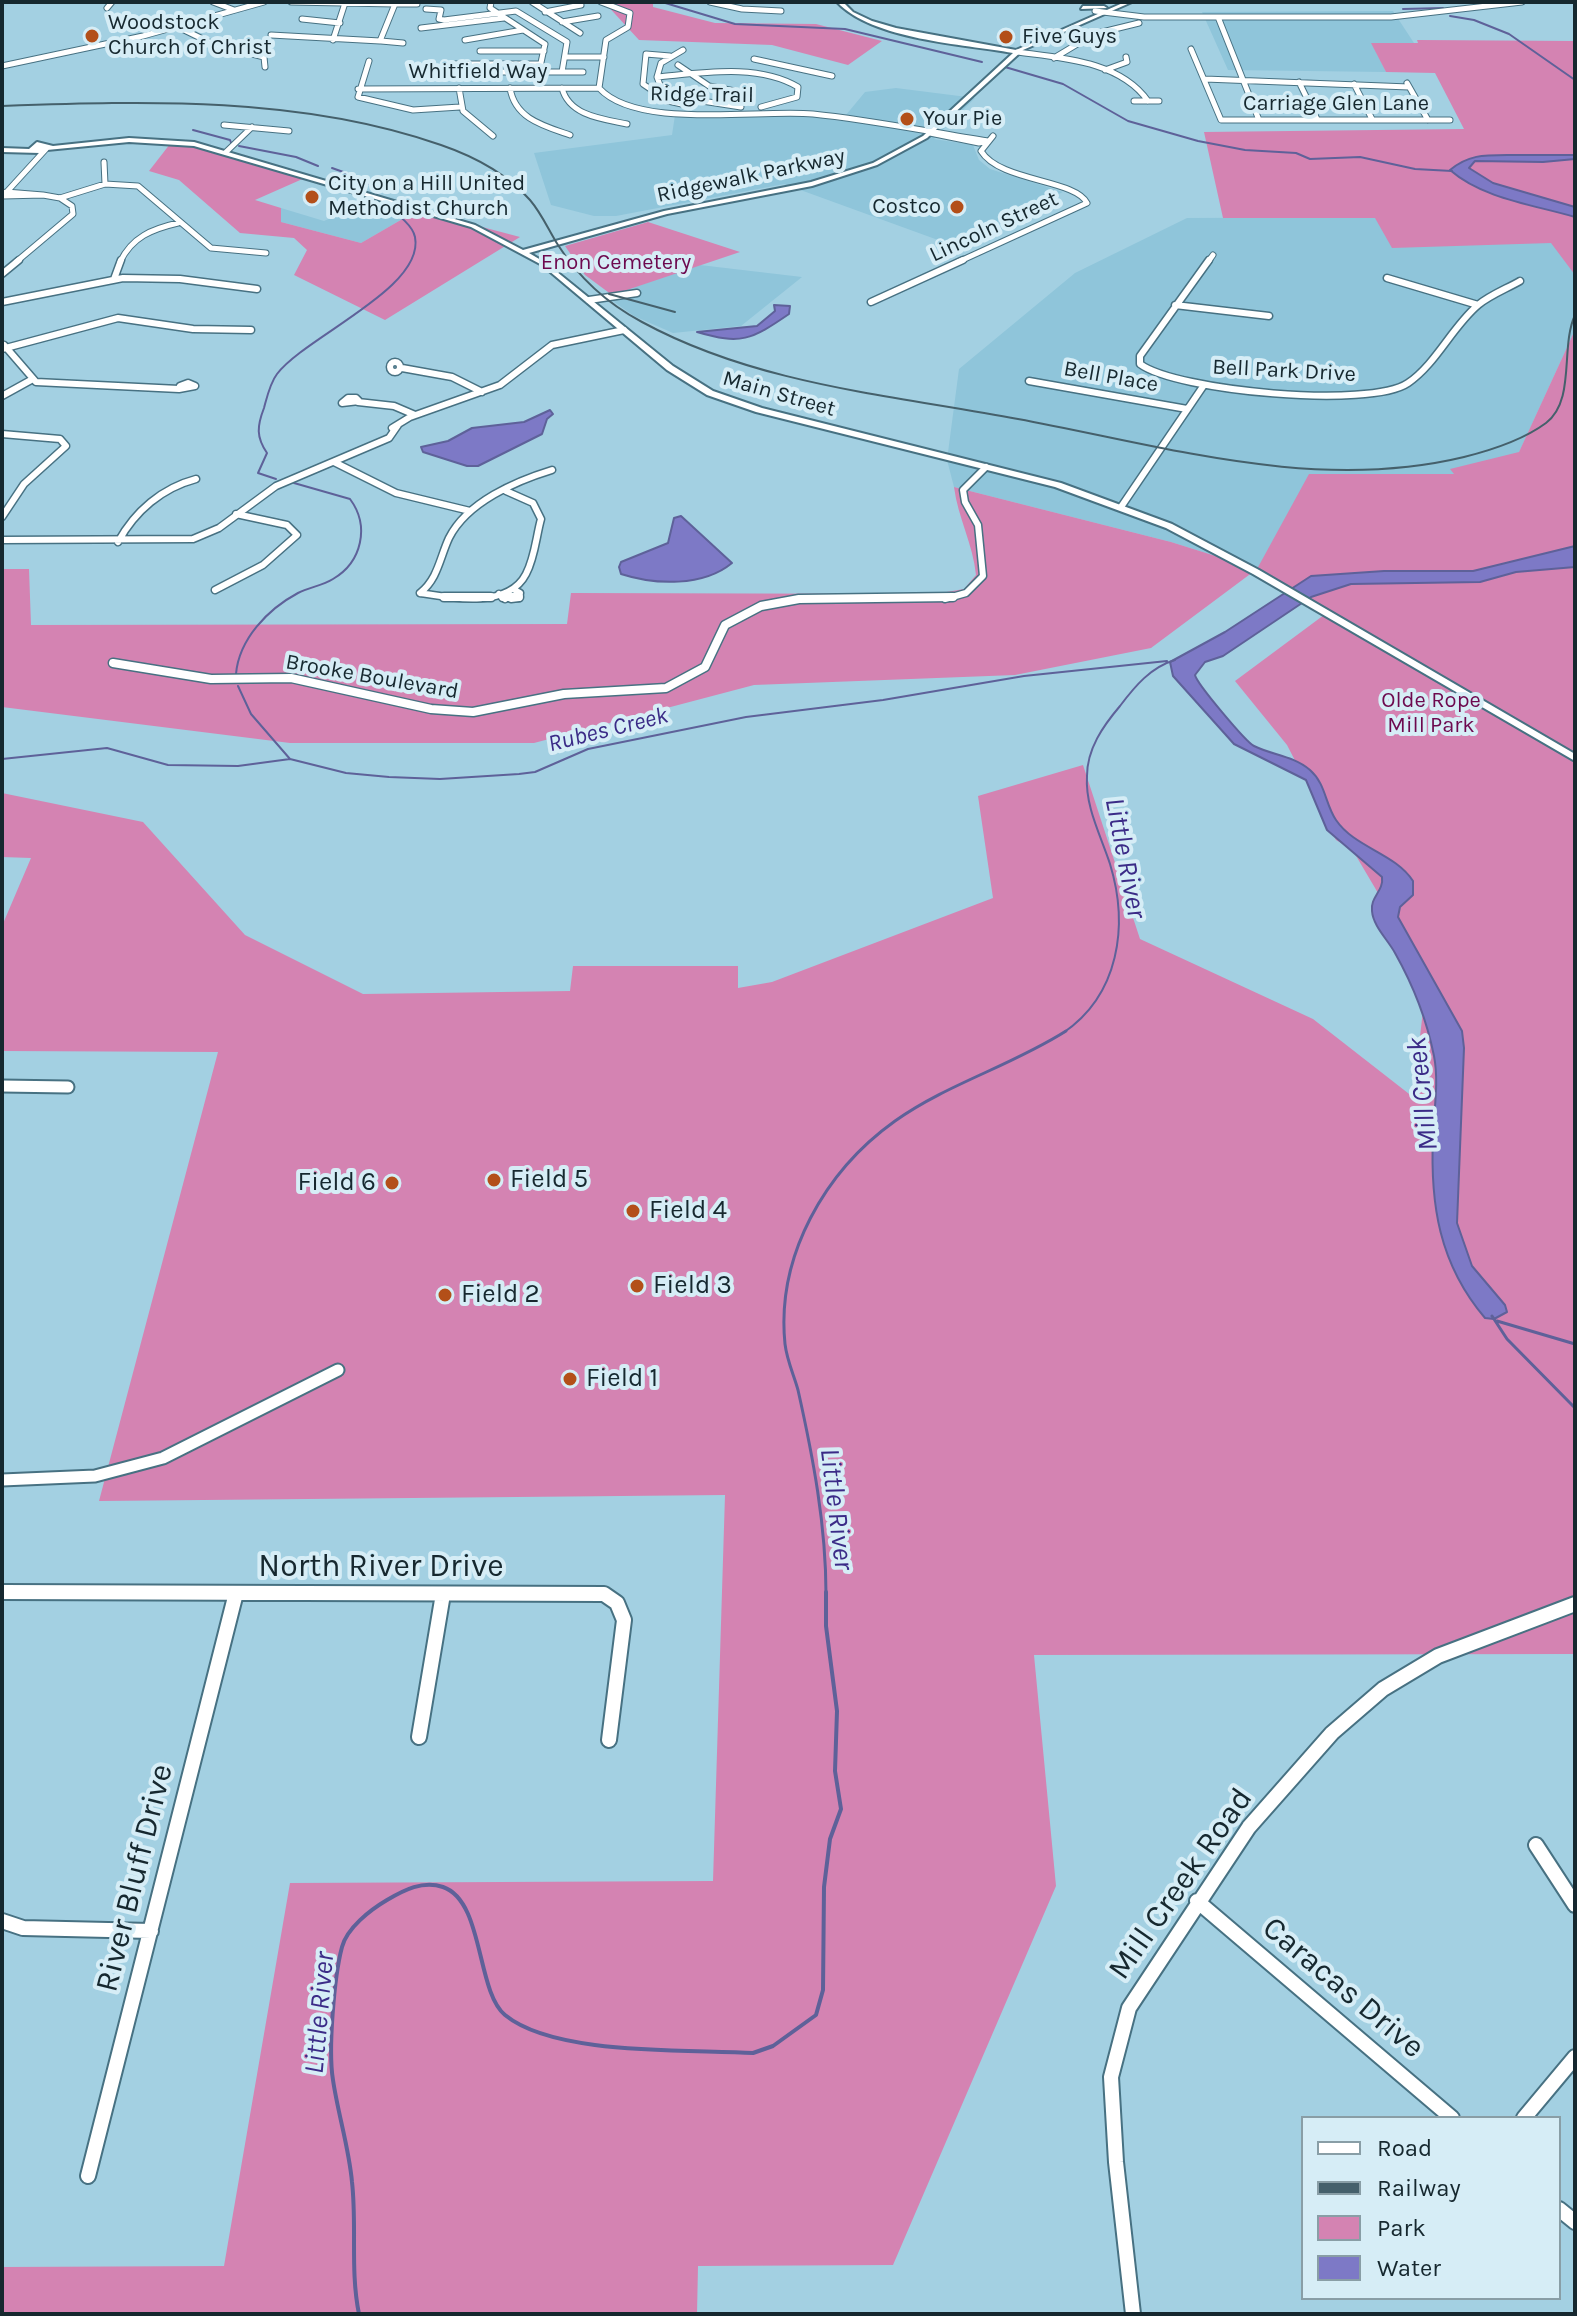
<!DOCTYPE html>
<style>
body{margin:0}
#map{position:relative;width:1577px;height:2316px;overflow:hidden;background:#a3d0e2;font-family:Karla,sans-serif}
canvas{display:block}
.frame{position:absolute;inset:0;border:4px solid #16282f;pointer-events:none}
.legend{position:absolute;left:1301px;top:2116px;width:260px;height:184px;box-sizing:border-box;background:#d6edf6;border:2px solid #899ea6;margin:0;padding:10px 14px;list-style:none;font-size:24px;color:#16282f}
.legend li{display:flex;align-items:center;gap:16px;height:40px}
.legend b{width:40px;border:2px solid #899ea6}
</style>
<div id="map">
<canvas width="1577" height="2316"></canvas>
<div class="frame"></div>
<ul class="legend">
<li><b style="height:10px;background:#fff"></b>Road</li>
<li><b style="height:10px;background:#45606b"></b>Railway</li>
<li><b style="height:22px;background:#d483b2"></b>Park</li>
<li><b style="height:22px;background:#7d79c6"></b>Water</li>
</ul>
</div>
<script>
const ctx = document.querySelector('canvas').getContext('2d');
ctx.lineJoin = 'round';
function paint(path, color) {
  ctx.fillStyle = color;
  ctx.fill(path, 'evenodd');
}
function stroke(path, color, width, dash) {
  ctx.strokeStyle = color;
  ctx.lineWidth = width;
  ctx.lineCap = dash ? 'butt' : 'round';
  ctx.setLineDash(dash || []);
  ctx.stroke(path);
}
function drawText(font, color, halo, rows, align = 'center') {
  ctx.font = font + ' Karla,sans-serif';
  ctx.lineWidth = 8;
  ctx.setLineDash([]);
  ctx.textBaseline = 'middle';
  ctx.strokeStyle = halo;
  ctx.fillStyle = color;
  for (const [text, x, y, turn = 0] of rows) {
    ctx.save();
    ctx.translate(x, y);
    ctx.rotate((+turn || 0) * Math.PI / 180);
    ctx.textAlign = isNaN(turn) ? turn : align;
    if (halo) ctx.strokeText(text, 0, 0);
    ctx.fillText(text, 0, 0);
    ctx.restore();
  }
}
paint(new Path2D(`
 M1393,11L1414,43H1372L1386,72L1228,70L1202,12Z
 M896,88L975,98L934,139L973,145L979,160L990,169L1063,192L949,244L784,184L616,216H594L551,205L534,153L672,135L675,115H802L841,121L865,92Z
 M376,198L418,210L361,243L281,222V208L324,221Z
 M1433,217L1565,243L1575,258V330L1509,474L1257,569L1171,542L954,487L947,460L959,369L1075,273L1187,218Z
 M700,265L802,277L741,326L673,333L634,316L604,295Z`), '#8fc5da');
paint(new Path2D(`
 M604,2H653V7L715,23L816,24L882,41L848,65L772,45L639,40Z
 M1417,40L1575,41V275L1551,243L1392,248L1375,218H1223L1204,132L1464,129L1435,73L1386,72L1371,43H1418Z
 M170,144L223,152L307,177L255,200L281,208V222L361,243L418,210L520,237L385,320L294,275L307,250L294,238L240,233L179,180L149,171Z
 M648,222L740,252L612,295L585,275L565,246Z
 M1575,330V1654L1034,1655L1056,1886L893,2265L698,2266L697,2314H2V2267L224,2266L290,1883L713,1881L725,1495L99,1501L218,1052L2,1051V926L31,858L2,857V793L143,822L245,935L363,994L570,991L573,966H738V988L772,982L993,898L978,796L1083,765L1140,939L1313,1019L1413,1097L1427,976L1352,849L1336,840L1287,745L1235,681L1328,612L1257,569L1151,648L1015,675L754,685L534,743H290L2,707V569H29L31,625L567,624L571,593L935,594L964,589L976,575C973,544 958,518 954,487L1171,542L1257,569L1309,474H1454L1450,469L1519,452Z`), '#d483b2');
const water = new Path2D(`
 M1507,155H1575V159L1543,162L1475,161L1469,168L1493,183L1575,207V217C1535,205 1483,199 1450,170C1468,155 1483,155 1507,155Z
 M774,305L790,306L789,314C751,340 741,345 697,332L757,326L775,311Z
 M550,410L553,414L547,419L542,434L478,466H467L423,452L421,447L448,441L472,428L524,422Z
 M681,516L732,563C703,587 655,585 621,574L619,567L621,562L668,543L674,518Z
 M1575,546V567L1516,572L1480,582L1351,584L1311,597L1223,656L1205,662L1195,675C1197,684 1246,742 1254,746C1272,755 1294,756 1310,770C1326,784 1325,804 1336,820C1355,848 1395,853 1413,881V895L1400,907L1398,917L1462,1031L1464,1048L1457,1223L1472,1266L1505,1305L1507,1312L1494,1319L1485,1318C1439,1264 1430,1204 1433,1136C1434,1109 1439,1082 1434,1056C1427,1021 1413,985 1395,953C1388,940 1373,926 1372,911C1370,897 1384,891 1382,877L1327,830L1306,780L1234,744L1173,676L1170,662L1225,632L1311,576L1384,571H1473Z`);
paint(water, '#7d79c6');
stroke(water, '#5e6199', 2);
stroke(new Path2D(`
 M662,2L735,24L845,29L982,62
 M1403,9L1443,8L1445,12
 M1450,16L1474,20L1509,34L1575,80
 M1005,67L1063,84L1128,121L1198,141L1245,150L1296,153L1310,159L1360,157L1415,169L1452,171
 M193,130L230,140L232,145
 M239,146L296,157L318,166
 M332,168L366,180L377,194
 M276,479L258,473L267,453C256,437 257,426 264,408C267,397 270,383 277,374C306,336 425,288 415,237C412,222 388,208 377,198
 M236,674C239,639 268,609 298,593C309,587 322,586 333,579C362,562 370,526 350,499L294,483
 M238,686L251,714L290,759
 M2,759L107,748L168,765L238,766L290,759L346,773L389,777L440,779L519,774L535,772L588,749L746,717L883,700L1024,676L1167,661
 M1063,1033C1119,995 1129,926 1110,864C1101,836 1085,807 1087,776C1087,749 1103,726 1120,706C1135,686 1151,667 1175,660`), '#5e6199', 2);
stroke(new Path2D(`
 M1492,1316L1507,1339L1575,1408
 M1497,1321L1575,1344
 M826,1594C826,1525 813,1457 798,1390C794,1375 787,1361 785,1344C776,1256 825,1171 895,1121C947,1084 1011,1066 1066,1031`), '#5e6199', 3);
stroke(new Path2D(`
 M359,2314C350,2270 357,2226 352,2182C349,2148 338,2114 333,2080C328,2051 334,1977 342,1947C347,1928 370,1910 387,1900C404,1890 423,1880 443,1887C484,1901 476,1991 505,2015C555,2056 687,2049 753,2053L773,2046L816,2015L823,1990L824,1887L830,1839L841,1809L835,1771L837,1711L826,1626V1592`), '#5e6199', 4);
const minorFar4 = new Path2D(`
 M213,2L234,10
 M491,2L490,8L545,44L539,72
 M532,2L580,33
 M601,2L630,13L628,27L606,40L599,88C637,130 758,109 813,114C871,120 930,132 988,141L979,143L930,133
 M710,2L742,9L781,11
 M395,4H417
 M107,8L112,2
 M426,9L441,10L439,19L444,20L516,11L567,42L562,72
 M1095,11L1144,17H1391L1522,2
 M545,12L581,5
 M1218,17L1259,120
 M302,19L340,23
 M562,22L598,16
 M178,27L213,44L264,57L265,67
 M421,28L504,18
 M271,35L380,41L395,4L291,2
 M333,40L345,3
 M465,40L523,30
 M381,41L403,43
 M1191,49L1221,120H1450
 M683,50L661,63L657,77L660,85L689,99L741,107
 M480,51H544
 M1017,52C1062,58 1120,61 1148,101
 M670,56L646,54L643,84L668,101L691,106
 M565,57H604
 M1054,58L1094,34L1139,23
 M754,59L832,76
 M369,61L358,97L413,110L460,107
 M678,65L709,86L740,92
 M2,66L143,36L264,2
 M1105,70L1127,62L1126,57
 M426,72H583
 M444,72L455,64H541
 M657,77C702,73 758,63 798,87L797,97L761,107
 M1205,79L1409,87
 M1299,82L1317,119
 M1407,83L1428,120
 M1354,84L1372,119
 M459,88L463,111L493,136
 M510,88C515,119 544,126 570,135
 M562,88C569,116 603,119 627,124
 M358,89L599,88
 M1134,101H1159
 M224,125L289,131
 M226,152L252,127
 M104,162L105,184
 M43,195L60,198L105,184L138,186L211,248L266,253
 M3,196L43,195L6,192
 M3,196L46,149
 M16,262L73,214L72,206L60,198
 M120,262C132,237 152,229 178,223
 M958,262L1087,203C1075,179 1000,182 981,151L993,136
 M1208,262L1213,255`);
const minorFar3 = new Path2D(`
 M1209,260L1140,356V364C1176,391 1370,409 1408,383C1436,364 1452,327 1478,305C1490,295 1506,289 1520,281
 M2,274L19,260
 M1387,278L1478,305
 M114,279L121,260
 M589,300L637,293
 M2,302L123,278L180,279L257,289
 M871,302L963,260
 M1175,305L1269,316
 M4,345L36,382L179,389
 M2,349L118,318L193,329L251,330
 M390 367a5 5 0 1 1 10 0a5 5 0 1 1-10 0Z
 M402,368L452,377L482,392
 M1029,381L1187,409
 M188,383L195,386L179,389L180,386Z
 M2,396L31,380
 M348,398H356L359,401L342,403Z
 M358,402L394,406L415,415
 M392,428L410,417L500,385L552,345L624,330
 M2,434L60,439L66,446L24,484L2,517
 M334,462L396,493L470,511
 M1121,507L1204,385
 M2,540L193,539L219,528L276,486L389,438L398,425
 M118,542C135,511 162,488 196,479
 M215,590L263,565L297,535L287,525L236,514
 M420,593C451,598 508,609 526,574C535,557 536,537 541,519L533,503L506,491
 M420,593C438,579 440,557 449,538C467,502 516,481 552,470
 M499,594L505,599
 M511,599L519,598L520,593L513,589
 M945,599L966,593L983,576L978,525L965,502L963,490L986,467`);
const minorFar2 = new Path2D(`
 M444,597H491
 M503,597H519
 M113,663L211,679L291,678L431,709L473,712L564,694L666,688L705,667L725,625L761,606L799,599L953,597`);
const minorFar1 = new Path2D(`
 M2,1086L68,1087
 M2,1480L95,1476L163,1458L338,1370
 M2,1592L495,1594`);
const minor = new Path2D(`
 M2,1592L604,1594L617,1603L624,1620L609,1740
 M419,1737L443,1594
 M1536,1845L1575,1905
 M1197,1901L1452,2118
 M2,1921L23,1928L151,1931
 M1524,2118L1575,2057
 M88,2176L236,1593
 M1559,2209L1575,2222
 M1133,2314L1116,2162L1111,2077L1129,2008L1249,1827L1332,1733L1383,1689L1438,1656L1575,1604`);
const major = new Path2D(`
 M837,2H843L853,12L872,21L896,28L1016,50L1125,2H1132L1023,50L927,138L877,165L812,186L667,214L529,253L546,263L673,366L713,391L762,408L1061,483L1172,524L1259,570L1575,754V761L1253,574L1166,528L1055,487L756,412L707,395L667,370L542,265L471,227L194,146L129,142L47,150L40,153L2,152V148L29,149L37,142L53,146L129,138L194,142L475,225L523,250L664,211L811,182L873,163L923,136L1013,53C963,44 873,40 837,2Z
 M1083,6H1104L1107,8L1081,9Z`);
stroke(minorFar4, '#477182', 7);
stroke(minorFar3, '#477182', 9);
stroke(minorFar2, '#477182', 11);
stroke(minorFar1, '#477182', 15);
stroke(minor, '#477182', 18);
stroke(major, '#477182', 4);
stroke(minorFar4, '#fff', 5);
stroke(minorFar3, '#fff', 6);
stroke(minorFar2, '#fff', 8);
stroke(minorFar1, '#fff', 11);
stroke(minor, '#fff', 14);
paint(major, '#fff');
stroke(new Path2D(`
 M2,106C148,101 301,96 441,145C473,156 507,174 530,200C542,214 549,231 558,245C579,278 608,304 642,322C758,385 891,395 1018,419C1164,446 1315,493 1464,457C1492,450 1523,440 1546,423C1576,400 1560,347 1575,315
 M609,294L675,312`), '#45606b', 2);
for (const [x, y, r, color] of [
 [92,36,8,"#b34f19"],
 [1006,37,8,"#b34f19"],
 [907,119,8,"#b34f19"],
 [312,197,8,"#b34f19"],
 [957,207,8,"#b34f19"],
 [494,1180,8,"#b34f19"],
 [392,1183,8,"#b34f19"],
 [633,1211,8,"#b34f19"],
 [637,1286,8,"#b34f19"],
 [445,1295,8,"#b34f19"],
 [570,1379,8,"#b34f19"]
]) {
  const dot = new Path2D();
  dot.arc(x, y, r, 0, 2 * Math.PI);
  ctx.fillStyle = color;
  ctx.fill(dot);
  stroke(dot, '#d6edf6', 3);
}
drawText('22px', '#16282f', '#d6edf6', [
 ["Woodstock",108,23],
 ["Church of Christ",108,48],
 ["Five Guys",1022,37],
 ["Your Pie",923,119],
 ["City on a Hill United",328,184],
 ["Methodist Church",328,209],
 ["Costco",941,207,"right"]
], 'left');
drawText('22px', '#16282f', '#d6edf6', [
 ["Whitfield Way",478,72],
 ["Ridge Trail",702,95,1],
 ["Carriage Glen Lane",1336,104],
 ["Ridgewalk Parkway",751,176,-12],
 ["Lincoln Street",994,227,-25],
 ["Bell Park Drive",1284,371,3],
 ["Bell Place",1111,377,10],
 ["Main Street",779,394,16],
 ["Brooke Boulevard",372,677,10]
]);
drawText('22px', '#6d094f', '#d6edf6', [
 ["Enon Cemetery",616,263],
 ["Olde Rope",1431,701],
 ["Mill Park",1431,726]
]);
drawText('italic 24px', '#3b2b87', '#d6edf6', [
 ["Rubes Creek",608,730,-14]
]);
drawText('26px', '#16282f', '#d6edf6', [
 ["Field 5",510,1180],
 ["Field 6",376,1183,"right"],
 ["Field 4",649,1211],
 ["Field 3",653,1286],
 ["Field 2",461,1295],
 ["Field 1",586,1379]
], 'left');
drawText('italic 28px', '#3b2b87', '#d6edf6', [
 ["Little River",1125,858,79],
 ["Mill Creek",1423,1094,-96],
 ["Little River",836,1509,83],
 ["Little River",320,2013,-85]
]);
drawText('32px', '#16282f', '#d6edf6', [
 ["North River Drive",381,1567],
 ["River Bluff Drive",135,1878,-76],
 ["Mill Creek Road",1181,1884,-55],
 ["Caracas Drive",1343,1988,40]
]);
</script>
